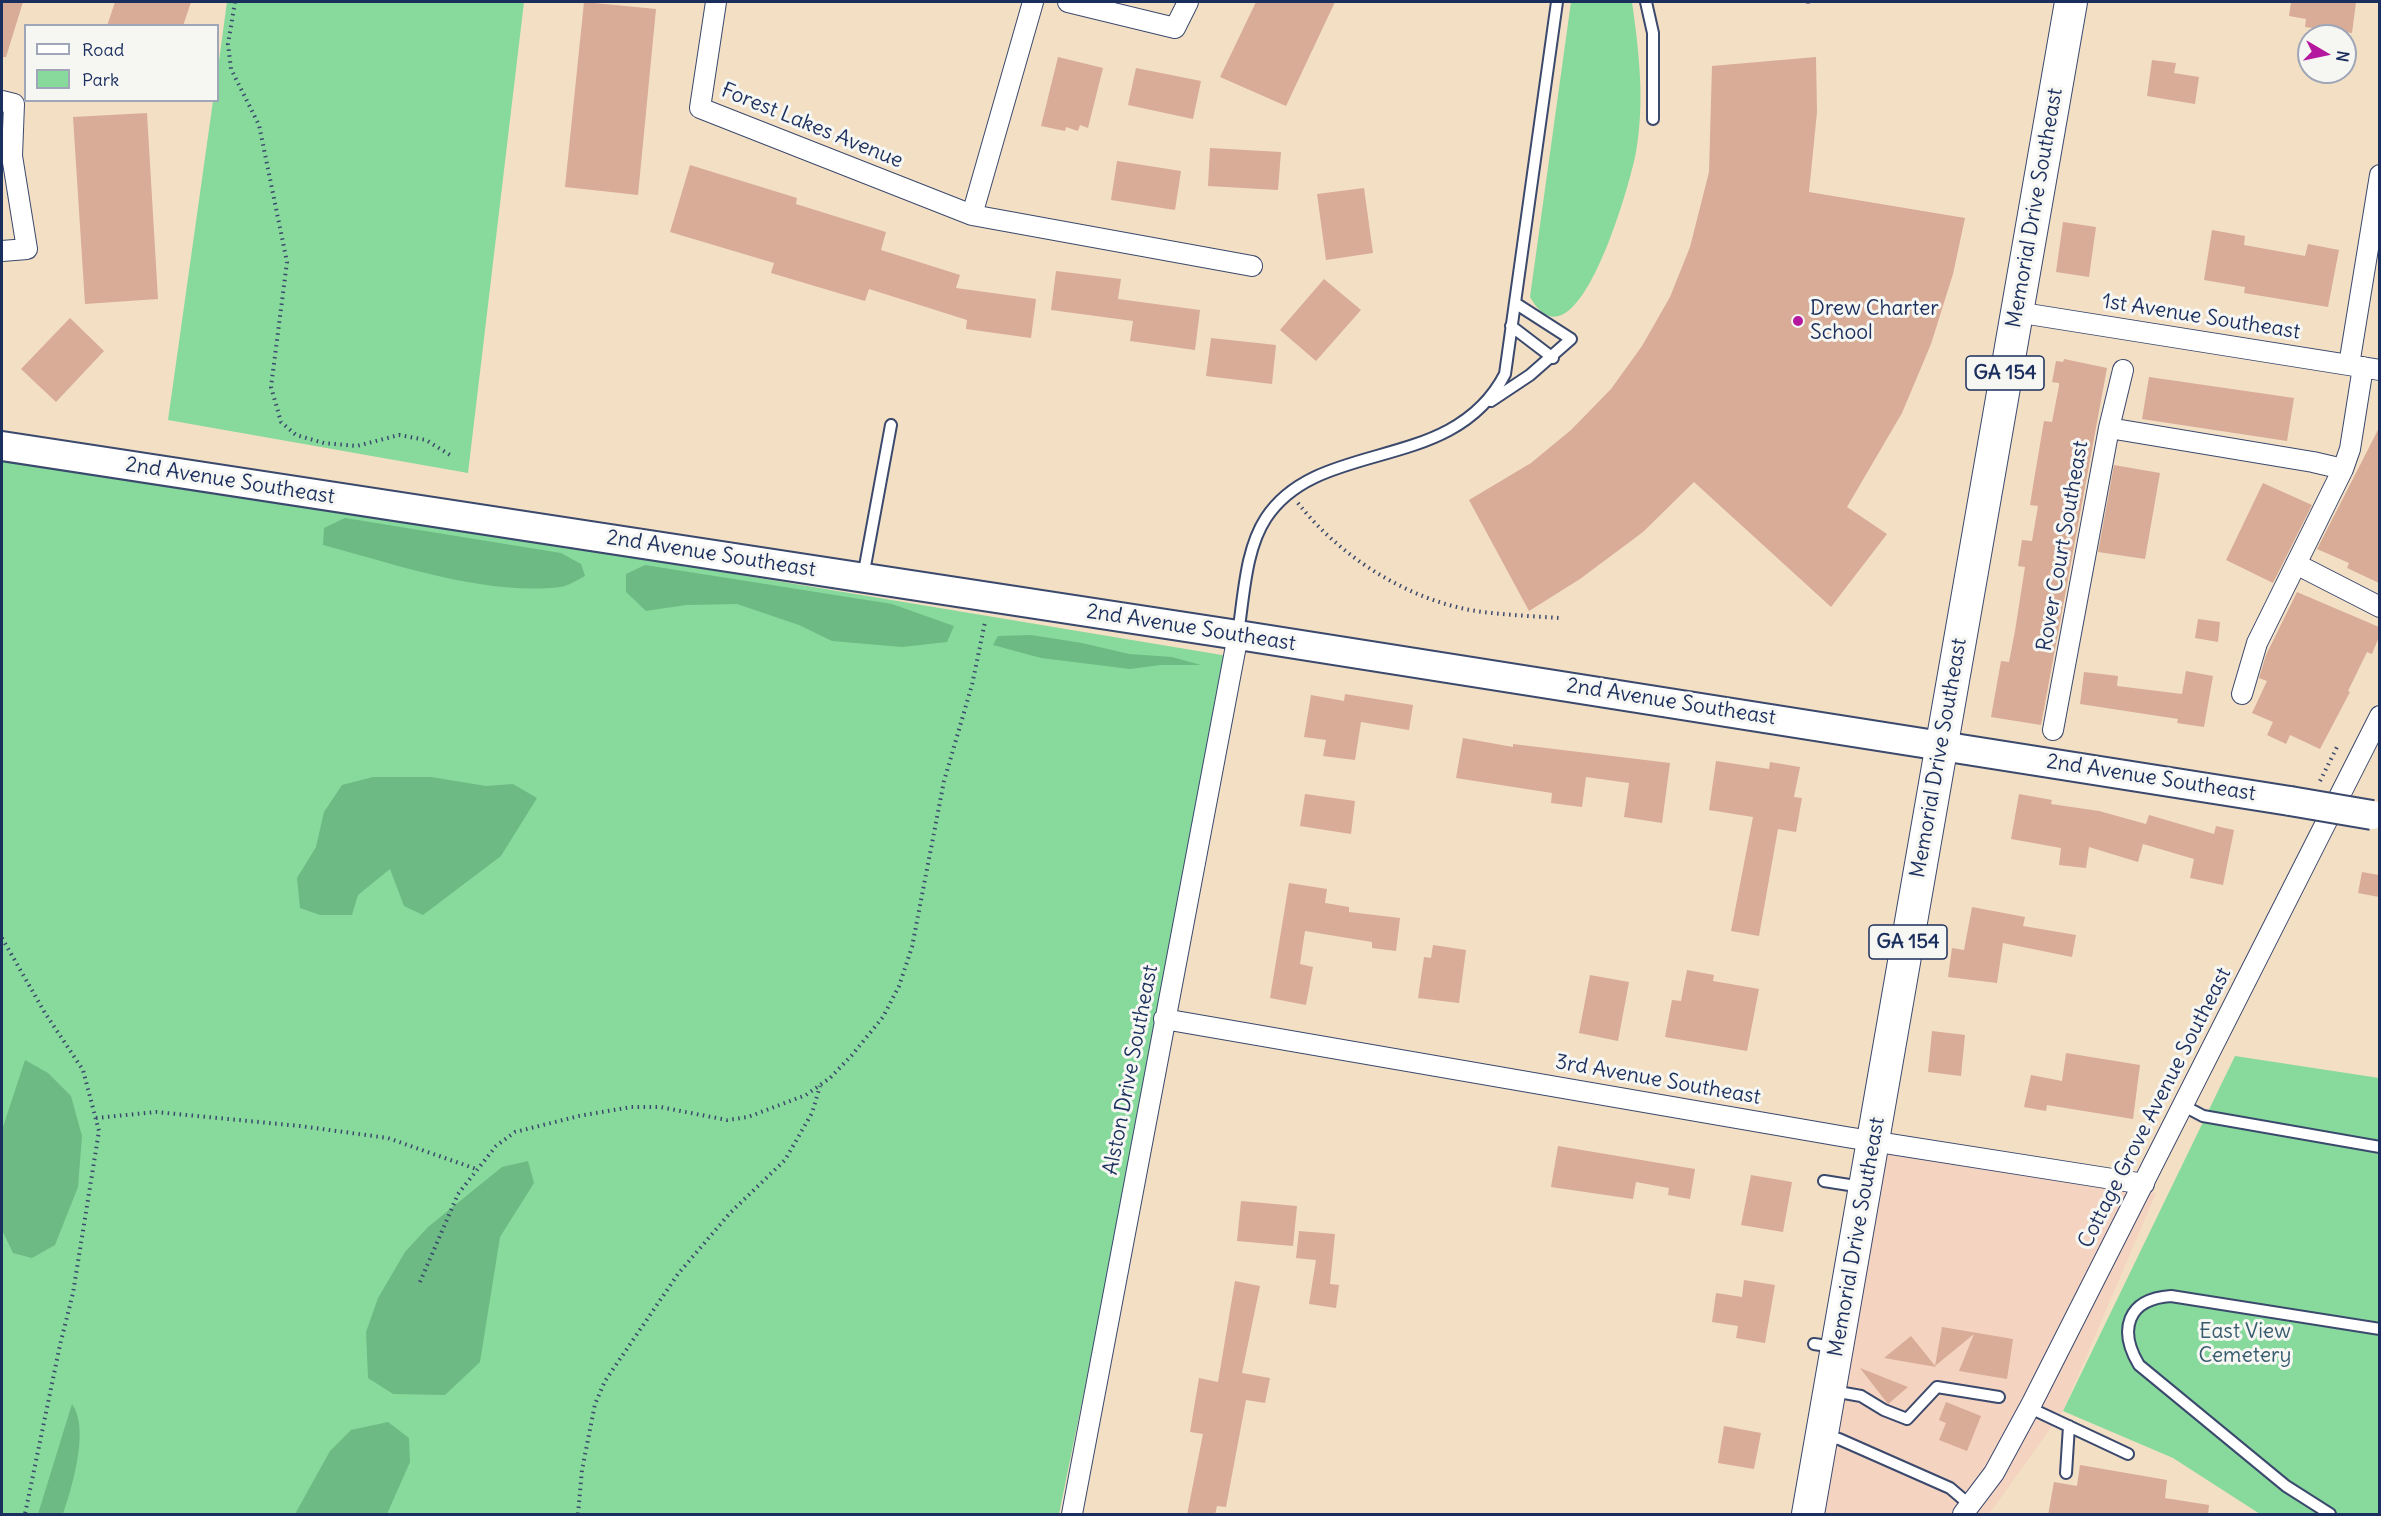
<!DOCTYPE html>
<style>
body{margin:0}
#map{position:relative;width:2381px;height:1516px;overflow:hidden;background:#f3dfc4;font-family:Delius,sans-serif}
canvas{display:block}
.frame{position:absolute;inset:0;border:3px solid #1b2f5e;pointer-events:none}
.legend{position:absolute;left:24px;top:24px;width:195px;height:78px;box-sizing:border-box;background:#f6f6f2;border:2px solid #9ea6b7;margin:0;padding:8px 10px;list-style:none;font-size:18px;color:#1b2f5e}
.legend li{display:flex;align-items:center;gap:12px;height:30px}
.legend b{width:30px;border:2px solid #9ea6b7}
.north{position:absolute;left:2297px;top:24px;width:60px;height:60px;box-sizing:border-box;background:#f6f6f2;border:2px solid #9ea6b7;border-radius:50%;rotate:99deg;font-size:16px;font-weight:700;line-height:24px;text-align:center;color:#1b2f5e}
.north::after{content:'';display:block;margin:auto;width:21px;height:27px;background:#b5179e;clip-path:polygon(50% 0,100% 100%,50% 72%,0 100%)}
</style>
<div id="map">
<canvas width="2381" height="1516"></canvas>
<div class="frame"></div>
<ul class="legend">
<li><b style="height:8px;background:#fff"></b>Road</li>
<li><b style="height:16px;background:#87da9c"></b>Park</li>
</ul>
<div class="north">N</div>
</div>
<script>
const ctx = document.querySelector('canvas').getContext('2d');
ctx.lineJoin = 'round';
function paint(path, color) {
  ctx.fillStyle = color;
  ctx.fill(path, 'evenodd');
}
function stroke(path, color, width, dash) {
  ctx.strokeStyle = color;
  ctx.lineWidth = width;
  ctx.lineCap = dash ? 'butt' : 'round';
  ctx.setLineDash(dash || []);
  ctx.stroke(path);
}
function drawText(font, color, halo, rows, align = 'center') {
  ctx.font = font + ' Delius,sans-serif';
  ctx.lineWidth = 6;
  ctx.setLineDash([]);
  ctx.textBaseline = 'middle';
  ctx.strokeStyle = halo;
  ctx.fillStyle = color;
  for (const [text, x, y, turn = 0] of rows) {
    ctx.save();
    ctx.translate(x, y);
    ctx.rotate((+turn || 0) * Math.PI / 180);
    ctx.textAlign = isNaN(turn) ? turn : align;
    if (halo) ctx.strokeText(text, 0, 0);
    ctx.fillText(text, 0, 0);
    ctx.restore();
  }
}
paint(new Path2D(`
 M1884,1148L2156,1193L2063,1411L1989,1514H1820Z`), '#f4d3c0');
paint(new Path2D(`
 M227,2H524L468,473L168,420L213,101L218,100V68Z
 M1571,2H1632C1639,52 1645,101 1636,152C1631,181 1576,379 1530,297Z
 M2,452L1234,657L1059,1514H2Z
 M2235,1056L2379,1078V1514H2260L2173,1458L2063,1411Z`), '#87da9c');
paint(new Path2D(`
 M345,518L561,553L581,564L585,576C577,580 568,586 560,587C485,596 395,564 323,545L324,528Z
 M645,565L892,604L954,626L947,642L902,647L832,641L799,625L737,604L686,605L646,611L626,592V574Z
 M1031,635L1082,643L1129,654L1172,657L1201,665H1161L1130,669L1041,658L993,645L998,636Z
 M373,777H431L486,786L513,784L537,798L501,856L423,915L404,906L390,869L358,895L352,915H320L300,908L297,878L316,847L324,812L342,785Z
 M25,1060L48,1073L71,1096L82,1136L78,1187L55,1245L32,1258L13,1253L2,1230V1130Z
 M528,1161L534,1183L500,1237L480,1362L445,1395L393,1394L368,1378L366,1332L378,1298L405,1252L428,1227L502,1167Z
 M72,1404C90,1429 72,1487 63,1514H38Z
 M388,1422L409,1438L410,1462L387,1514H295L330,1451L351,1430Z`), '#6dba84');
paint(new Path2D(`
 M2,2H23L6,57H2Z
 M115,2H191L183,26H107Z
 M584,2L656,9L638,195L565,187Z
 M1256,2H1335L1286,106L1220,77Z
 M2291,2H2356L2352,33L2305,27L2306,19L2289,16Z
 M1058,57L1103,68L1088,128L1080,125L1078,131L1066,127L1065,131L1041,126Z
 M1816,57L1817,112L1809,192L1965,218L1953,274L1931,344L1902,413L1847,507L1887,534L1831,607L1694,482L1643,532L1580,579L1529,611L1469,500L1531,463L1571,430L1611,389L1642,346L1670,297L1690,247L1709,172L1712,66Z
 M2152,60L2176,63L2174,73L2199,77L2195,104L2147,96Z
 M1136,68L1201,81L1193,119L1128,105Z
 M147,113L158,299L85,304L73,117Z
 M1210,148L1281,152L1278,190L1208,186Z
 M1117,161L1181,171L1175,210L1111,200Z
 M690,165L797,198L796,204L886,232L881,250L960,275L956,288L1036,299L1031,338L966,329L967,320L869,289L865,301L771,273L774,263L670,232Z
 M1364,188L1373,253L1326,260L1317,194Z
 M2063,222L2096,227L2089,277L2056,272Z
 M2212,230L2245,236L2244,245L2305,256L2308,244L2339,250L2328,307L2244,293L2245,287L2204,280Z
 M1056,271L1121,279L1118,299L1200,310L1195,350L1130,341L1133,321L1051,310Z
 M1324,279L1361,310L1316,361L1280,330Z
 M70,318L104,351L56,402L21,369Z
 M1211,338L1276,345L1272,384L1206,376Z
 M2064,359L2107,368L2041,725L1991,717L2001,661L2009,662L2015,631L2025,567L2018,566L2022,540L2032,541L2038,506L2030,505L2034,480L2044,421L2052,422L2059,386V383L2052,382L2056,361L2063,362Z
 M2149,377L2294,398L2287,441L2142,419Z
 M2379,428V583L2347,568L2349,563L2317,549Z
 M2114,465L2160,473L2145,559L2098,552Z
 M2263,483L2312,505L2273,583L2226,560Z
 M2297,592L2379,627V637L2372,654L2367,652L2348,691L2350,692L2320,749L2290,735L2286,744L2267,735L2273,722L2252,713L2267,681L2259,678L2266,655Z
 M2198,619L2220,622L2218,642L2195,638Z
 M2186,671L2213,676L2204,727L2177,723L2178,719L2080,704L2084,672L2118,676L2117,686L2182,694Z
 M1345,694L1413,705L1409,730L1361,722L1355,760L1323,756L1326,740L1304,737L1311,695L1344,701Z
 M1463,738L1513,747V744L1670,763L1662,823L1624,817L1629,783L1586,777L1582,807L1551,803L1552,793L1456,778Z
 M1716,761L1769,769L1770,762L1800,767L1794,797L1802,798L1796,832L1778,829L1759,936L1731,931L1753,817L1709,810Z
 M1305,794L1355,801L1351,834L1300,826Z
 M2019,794L2052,800L2051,804L2099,811L2146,824L2149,815L2214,834L2216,826L2234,830L2223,885L2190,878L2194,859L2143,844L2138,862L2089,847L2086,868L2059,865L2061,848L2011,839Z
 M2362,872L2379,875V897L2358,893Z
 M1289,883L1327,889L1325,903L1349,907V912L1400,918L1396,951L1372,948V942L1305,931L1300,964L1313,967L1306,1005L1270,998Z
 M1972,907L2025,917L2023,926L2076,935L2072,957L2003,943L1997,983L1948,977L1952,948L1964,950Z
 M1433,945L1466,950L1459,1003L1418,998L1424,957L1431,958Z
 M1687,970L1714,975L1713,981L1759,989L1747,1051L1665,1037L1672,1000L1681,1001Z
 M1590,975L1629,982L1618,1041L1579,1033Z
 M1932,1031L1965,1035L1961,1076L1928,1072Z
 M2066,1053L2140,1065L2133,1119L2047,1105L2046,1111L2024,1107L2031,1075L2062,1081Z
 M1558,1146L1695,1169L1690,1199L1668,1195L1669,1188L1636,1182L1633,1199L1551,1187Z
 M1751,1175L1792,1182L1783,1232L1741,1225Z
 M1241,1201L1297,1206L1293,1246L1237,1241Z
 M1299,1231L1335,1234L1330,1284L1339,1285L1336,1308L1309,1304L1316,1260L1296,1258Z
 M1744,1280L1775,1285L1765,1343L1736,1338L1738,1326L1712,1322L1716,1293L1742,1297Z
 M1235,1281L1260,1286L1242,1373L1270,1378L1265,1403L1246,1400L1226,1507L1217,1506L1215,1515H1187L1203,1434L1190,1432L1199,1378L1218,1382Z
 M1942,1327L2013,1339L2007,1379L1959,1371L1974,1334L1935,1366Z
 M1911,1336L1936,1367L1884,1358Z
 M1860,1368L1908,1387L1888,1404Z
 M1946,1402L1981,1416L1967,1451L1939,1440L1946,1423L1939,1420Z
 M1724,1426L1761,1433L1754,1469L1718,1463Z
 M2080,1465L2167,1480L2165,1498L2209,1505L2208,1515H2048L2054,1482L2077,1486Z`), '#d8ac97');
const lane = new Path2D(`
 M1646,2L1653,33V119
 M1511,326L1553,358
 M1491,401L1530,375L1571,339L1515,303
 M863,577L891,425
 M1238,633C1244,597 1245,550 1266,518C1319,437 1453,475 1505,374L1557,2
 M2184,1106L2203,1116L2380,1147
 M1824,1181L1862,1187
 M1814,1344L1834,1347
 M1833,1391L1861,1396L1884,1410L1907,1419L1937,1387L1999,1397
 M2030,1408L2128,1454
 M1825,1437L1839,1439L1950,1488L1970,1505
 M2066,1473L2069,1426
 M2330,1514L2286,1486L2139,1365C2118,1330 2127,1299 2171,1296L2380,1329`);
const street = new Path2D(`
 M716,2L700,108L972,215L1252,266
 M1068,2L1175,28L1188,2
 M2,101L14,104L12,156L27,249L2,251
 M972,215L1033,2
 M2016,312L2380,370
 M2349,365L2380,175
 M2109,428L2313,462L2343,469
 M2296,564L2380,607
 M2242,694L2257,643L2343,469L2350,449L2363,367
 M2053,730L2109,428L2123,370
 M1164,1019L1846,1137L2144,1184
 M1072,1514L1238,635
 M1963,1514L1994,1473L2032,1403L2380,716`);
const secondary = new Path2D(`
 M2,446L1238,635L2290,801`);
const primary = new Path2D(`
 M1808,1514L2071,2`);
stroke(lane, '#3b496d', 14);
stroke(street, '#3b496d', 22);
stroke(secondary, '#3b496d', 32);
stroke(primary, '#3b496d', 34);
stroke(new Path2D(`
 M235,2L228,44L231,69L259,125L287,262L271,387L281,422L296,435L324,443L357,446L399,435L426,440L450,455
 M1808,2V4
 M1298,503C1340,557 1408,600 1476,611C1503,615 1532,616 1559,618
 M2320,781L2338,745
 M2,938L45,1013L83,1070L99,1131L73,1293L60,1345L25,1514
 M96,1118L156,1112L300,1126L388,1138L476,1169
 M420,1282L458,1194L496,1146L515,1132L579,1116L631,1107H660L727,1120L748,1117L806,1095L830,1078L852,1055L883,1017L899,986L912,947L944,781L972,685L985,622
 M578,1514L582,1470L595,1404L605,1381L678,1274L730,1213L785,1160L812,1113L820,1086`), '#3b496d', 4, [1.5, 4.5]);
stroke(lane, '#fff', 10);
stroke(street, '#fff', 20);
stroke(secondary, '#fff', 28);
stroke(primary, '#fff', 32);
const secondaryBridge = new Path2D(`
 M2290,801L2372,815`);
stroke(secondaryBridge, '#3b496d', 32, []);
stroke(secondaryBridge, '#fff', 28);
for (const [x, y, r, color] of [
 [1798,321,6,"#b5179e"]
]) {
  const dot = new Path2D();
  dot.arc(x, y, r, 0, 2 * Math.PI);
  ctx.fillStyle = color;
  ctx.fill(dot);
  stroke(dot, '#f6f6f2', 2);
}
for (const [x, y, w] of [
 [2005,373,78],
 [1908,942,78]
]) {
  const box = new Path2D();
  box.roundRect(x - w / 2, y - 17, w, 34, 4.5);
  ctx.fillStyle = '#f6f6f2';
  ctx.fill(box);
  stroke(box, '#1b2f5e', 1.5);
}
drawText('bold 20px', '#1b2f5e', null, [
 ["GA 154",2005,373],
 ["GA 154",1908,942]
]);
drawText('21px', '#1b2f5e', '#f6f6f2', [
 ["Forest Lakes Avenue",812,126,22],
 ["Memorial Drive Southeast",2035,208,-80],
 ["1st Avenue Southeast",2201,317,9],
 ["2nd Avenue Southeast",230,481,9],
 ["Rover Court Southeast",2063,546,-80],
 ["2nd Avenue Southeast",711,554,9],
 ["2nd Avenue Southeast",1191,628,9],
 ["2nd Avenue Southeast",1671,702,9],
 ["Memorial Drive Southeast",1939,758,-80],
 ["2nd Avenue Southeast",2151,778,9],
 ["Alston Drive Southeast",1131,1070,-79],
 ["3rd Avenue Southeast",1658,1080,10],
 ["Cottage Grove Avenue Southeast",2155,1108,-63],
 ["Memorial Drive Southeast",1857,1237,-80]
]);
drawText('21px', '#1b2f5e', '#f6f6f2', [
 ["Drew Charter",1810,309],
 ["School",1810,333]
], 'left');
drawText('21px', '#365a6e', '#f6f6f2', [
 ["East View",2245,1332],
 ["Cemetery",2245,1356]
]);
</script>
